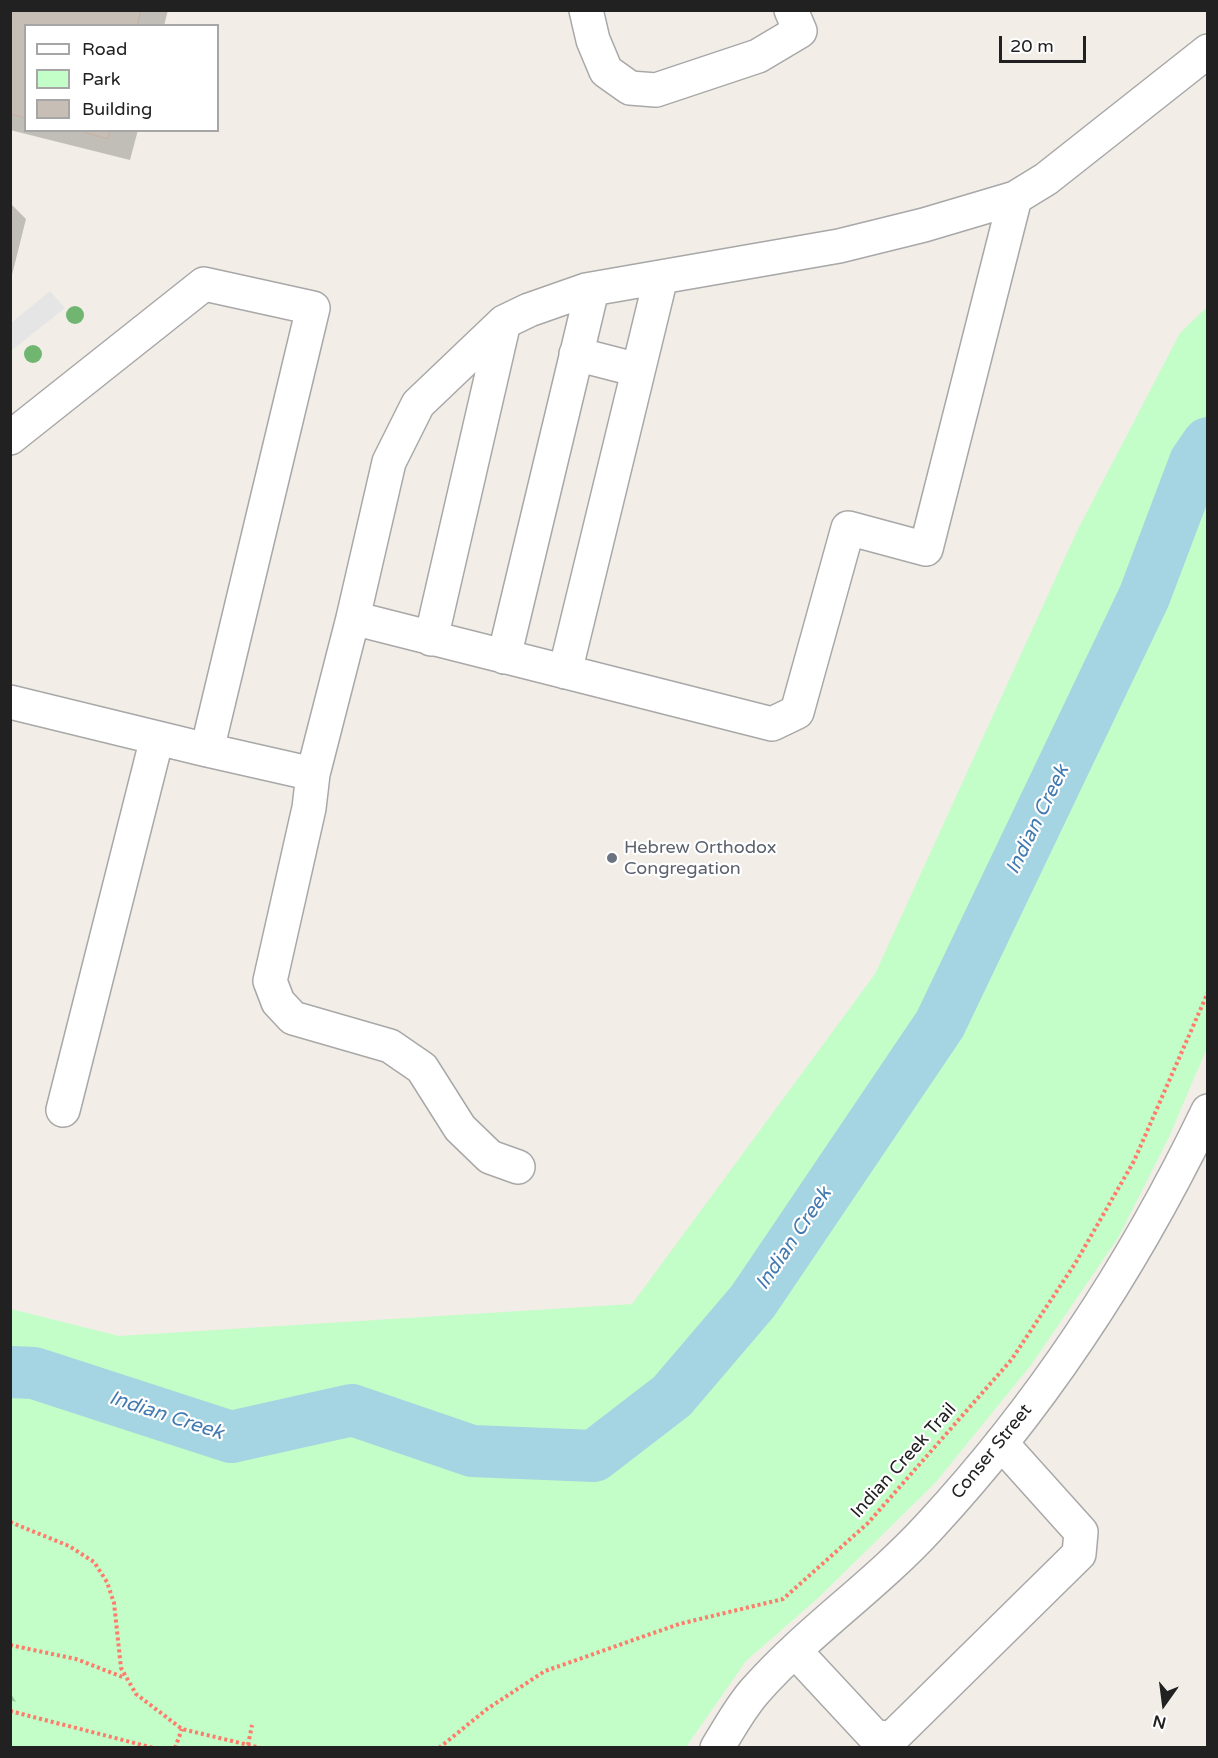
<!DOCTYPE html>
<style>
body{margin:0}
#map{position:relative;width:1218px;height:1758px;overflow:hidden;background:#f2eee7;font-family:"Varela Round",sans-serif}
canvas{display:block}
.frame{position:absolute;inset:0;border:12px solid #212121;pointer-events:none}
.legend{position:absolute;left:24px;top:24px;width:195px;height:108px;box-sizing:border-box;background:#fff;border:2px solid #a6a6a6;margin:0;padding:8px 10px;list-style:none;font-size:18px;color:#212121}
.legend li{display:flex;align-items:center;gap:12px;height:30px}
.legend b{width:30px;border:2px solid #a6a6a6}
.north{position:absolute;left:1134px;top:1674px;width:60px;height:60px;-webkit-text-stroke:4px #fff;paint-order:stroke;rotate:194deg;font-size:16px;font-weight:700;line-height:24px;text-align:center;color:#212121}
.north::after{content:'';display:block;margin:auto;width:21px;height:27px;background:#212121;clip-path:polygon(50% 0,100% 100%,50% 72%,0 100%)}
.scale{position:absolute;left:999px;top:36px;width:87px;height:27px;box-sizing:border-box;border:3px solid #212121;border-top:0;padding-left:8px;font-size:18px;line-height:21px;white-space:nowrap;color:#212121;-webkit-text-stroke:4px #fff;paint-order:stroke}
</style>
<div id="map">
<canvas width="1218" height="1758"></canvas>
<div class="frame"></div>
<ul class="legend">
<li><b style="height:8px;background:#fff"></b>Road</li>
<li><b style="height:16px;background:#c3fdc8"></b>Park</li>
<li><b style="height:16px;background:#c7beb6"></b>Building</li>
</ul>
<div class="north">N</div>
<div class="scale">20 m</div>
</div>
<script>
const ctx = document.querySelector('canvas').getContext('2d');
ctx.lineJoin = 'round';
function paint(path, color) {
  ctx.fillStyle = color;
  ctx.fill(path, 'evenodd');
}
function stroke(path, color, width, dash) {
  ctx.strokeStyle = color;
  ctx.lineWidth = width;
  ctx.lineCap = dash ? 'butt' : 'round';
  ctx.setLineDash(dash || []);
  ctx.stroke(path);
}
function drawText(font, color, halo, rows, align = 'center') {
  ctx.font = font + ' "Varela Round",sans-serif';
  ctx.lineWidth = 4.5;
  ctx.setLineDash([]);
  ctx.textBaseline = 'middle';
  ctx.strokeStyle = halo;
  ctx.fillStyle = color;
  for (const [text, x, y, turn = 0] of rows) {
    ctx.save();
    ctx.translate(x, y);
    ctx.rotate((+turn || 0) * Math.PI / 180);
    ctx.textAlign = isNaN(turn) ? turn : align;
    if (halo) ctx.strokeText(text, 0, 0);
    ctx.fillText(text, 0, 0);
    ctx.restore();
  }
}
paint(new Path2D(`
 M1207,307V1048L1169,1137L1118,1238L1031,1365L935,1483L817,1599L746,1661L686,1747H11V1309L119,1336L632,1304L875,974L1078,529L1180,333Z`), '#c3fdc8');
paint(new Path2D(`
 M50,291L65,308L11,351V323Z`), '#e5e5e5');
paint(new Path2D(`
 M10,10H168L164,26H26V130H138L130,160L10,130Z
 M10,203L26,219L10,283Z
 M10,1692L16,1702L10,1700Z`), '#0003');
stroke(new Path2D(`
 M10,1372L34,1373L231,1437L352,1410L472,1451L594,1456L672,1396L753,1301L940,1024L1144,597L1195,462L1208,443`), '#a5d4e2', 52);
const building = new Path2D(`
 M10,10H141L137,26H26V118L10,114Z
 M76,130H110L108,139Z`);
paint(building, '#c7beb6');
stroke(building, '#c5b5a8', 1.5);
const minor = new Path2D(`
 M586,10L593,40L606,71L630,88L656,90L758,56L800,31L791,10
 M1015,198L926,549L848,528L797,712L772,724L353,618L389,462L418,404L504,322L529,310L586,290L839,246L924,225L1015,198L1046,179L1208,51
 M576,354L638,370
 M10,438L204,284L313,308L207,750L10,702
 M431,639L504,322
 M504,657L592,290
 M565,672L661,277
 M207,750L313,774L353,618
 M313,774L309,808L270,981L278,1002L293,1018L390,1046L422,1068L460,1128L490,1157L518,1167
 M63,1110L157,738
 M795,1651L875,1737L892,1738L1079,1554L1081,1532L1001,1443
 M717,1748C729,1729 740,1708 755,1691C808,1631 875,1586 929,1527C1044,1403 1135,1263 1208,1111`);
stroke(minor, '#a8a8a8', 36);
stroke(new Path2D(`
 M10,1522L69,1546L94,1562L107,1582L114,1603L121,1668L136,1694L182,1729L261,1748
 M10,1645L76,1659L125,1678
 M10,1711L154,1748
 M248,1745L252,1725
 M175,1748L182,1729
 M439,1748L487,1709L545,1671L679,1624L783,1599L868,1523L1012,1359L1076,1262L1134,1161L1208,992`), '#ff7b6b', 4, [3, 3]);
stroke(minor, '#fff', 33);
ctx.fillStyle = '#70b671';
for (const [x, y] of [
 [75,315],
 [33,354]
]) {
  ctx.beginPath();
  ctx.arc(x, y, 9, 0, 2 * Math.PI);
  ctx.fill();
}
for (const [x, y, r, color] of [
 [612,858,6,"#6b7280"]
]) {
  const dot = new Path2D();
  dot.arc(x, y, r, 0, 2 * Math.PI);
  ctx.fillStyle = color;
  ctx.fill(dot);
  stroke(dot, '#fff', 2);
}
drawText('18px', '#5b616d', '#fff', [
 ["Hebrew Orthodox",624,848],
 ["Congregation",624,869]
], 'left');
drawText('18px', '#212121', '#fff', [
 ["Conser Street",992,1452,-51],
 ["Indian Creek Trail",904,1461,-48]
]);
drawText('italic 20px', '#437ab0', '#fff', [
 ["Indian Creek",1038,820,-64],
 ["Indian Creek",794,1239,-56],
 ["Indian Creek",166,1416,18]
]);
</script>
